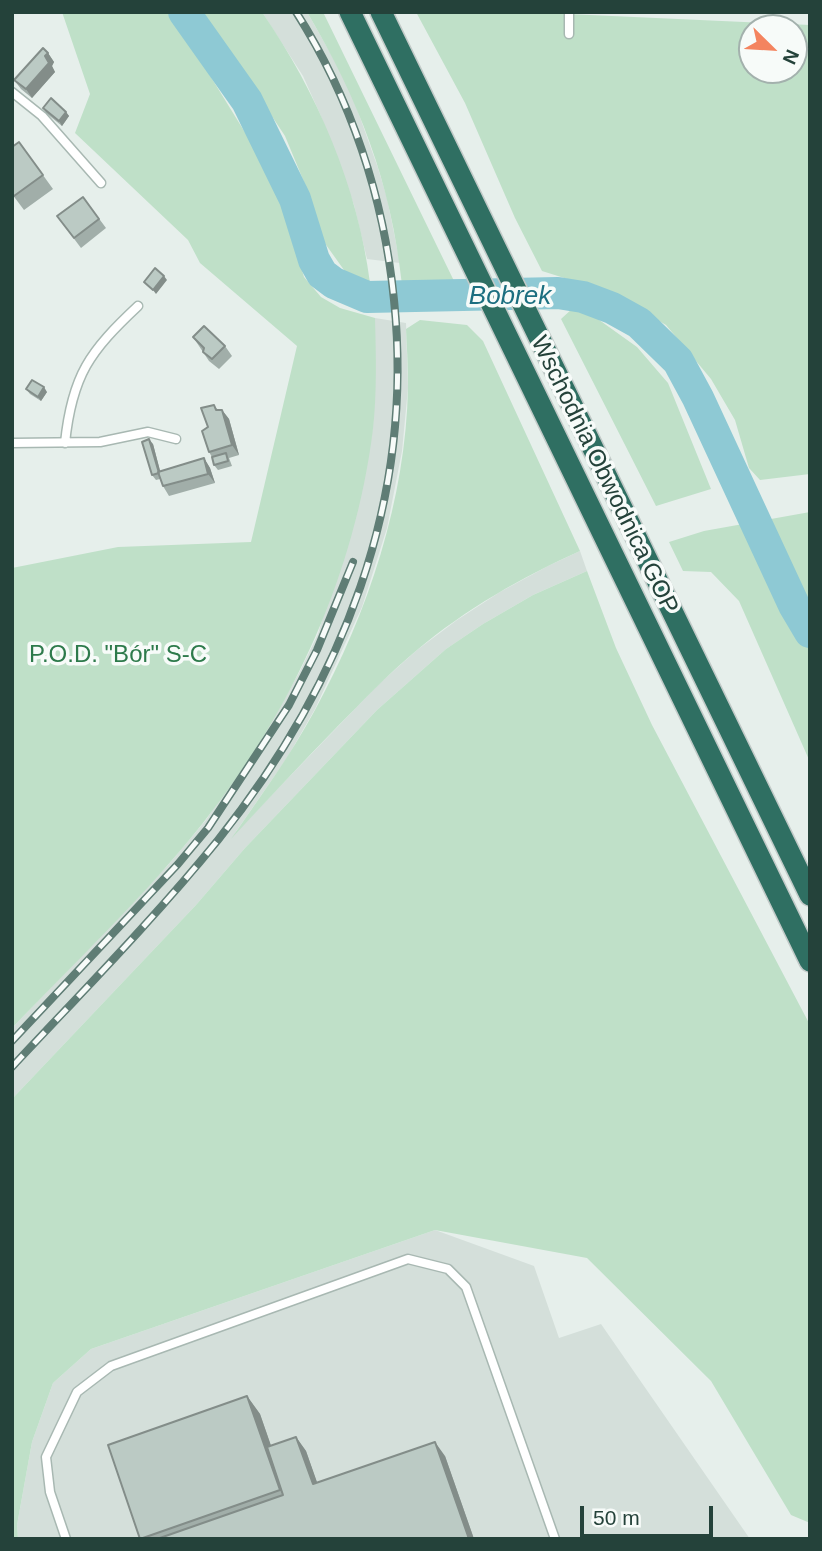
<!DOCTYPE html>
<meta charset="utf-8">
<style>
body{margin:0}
#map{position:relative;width:822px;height:1551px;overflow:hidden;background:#e6efeb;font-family:Helvetica,sans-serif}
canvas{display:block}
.frame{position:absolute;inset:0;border:14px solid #24423a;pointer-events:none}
.north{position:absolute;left:738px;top:14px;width:70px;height:70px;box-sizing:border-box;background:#f7fbf9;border:2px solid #a3b1ad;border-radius:50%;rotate:114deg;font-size:19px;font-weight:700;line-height:28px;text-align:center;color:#24423a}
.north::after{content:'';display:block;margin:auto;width:24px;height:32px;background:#f4845f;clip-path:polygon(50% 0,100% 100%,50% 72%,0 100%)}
.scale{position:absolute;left:580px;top:1506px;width:133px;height:32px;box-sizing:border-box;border:4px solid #24423a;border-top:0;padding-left:9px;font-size:21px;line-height:24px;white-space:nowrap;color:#24423a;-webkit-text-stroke:5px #f7fbf9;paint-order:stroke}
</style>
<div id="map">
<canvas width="822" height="1551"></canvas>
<div class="frame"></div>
<div class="north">N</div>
<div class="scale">50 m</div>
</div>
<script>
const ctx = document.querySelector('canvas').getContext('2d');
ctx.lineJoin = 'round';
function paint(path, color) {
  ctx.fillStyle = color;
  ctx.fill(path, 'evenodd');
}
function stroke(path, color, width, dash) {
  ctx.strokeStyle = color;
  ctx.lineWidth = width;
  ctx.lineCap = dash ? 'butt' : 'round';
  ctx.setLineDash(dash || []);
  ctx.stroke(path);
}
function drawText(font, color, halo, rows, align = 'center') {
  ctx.font = font + ' Helvetica,sans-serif';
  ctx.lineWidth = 7;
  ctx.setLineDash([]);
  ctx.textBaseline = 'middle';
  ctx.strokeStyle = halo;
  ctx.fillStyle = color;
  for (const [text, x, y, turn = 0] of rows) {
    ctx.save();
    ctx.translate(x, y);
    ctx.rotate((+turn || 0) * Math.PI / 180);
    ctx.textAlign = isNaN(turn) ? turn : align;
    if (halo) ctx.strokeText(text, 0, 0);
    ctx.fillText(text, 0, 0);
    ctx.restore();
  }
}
paint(new Path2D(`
 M262,12H307L335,61L351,92L378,168L387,198L400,263L367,259L354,205L320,114L303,76Z
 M375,318L406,323L408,388L402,451L387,528L362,607L315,709L287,758L235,833L379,684L417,650L457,620L500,592L548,566L580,551L587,571L533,595L483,624L446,649L377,710L245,848L196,905L12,1099V1028L168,865L206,820L274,717L300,671L318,634L367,464L373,426Z
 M435,1230L534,1266L559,1338L601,1324L750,1539H18L17,1525L32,1442L53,1383L91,1349Z`), '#d4dfda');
paint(new Path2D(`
 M62,12H168L193,48L254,147L281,199L304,277L321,297L340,308L375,318C376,355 377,393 373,429C355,573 293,710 203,823C145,896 76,961 12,1028V568L118,547L251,542L297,346L200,263L188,240L75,133L90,94Z
 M203,12H262C317,92 358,187 370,283L349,277L324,242L309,194L285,136Z
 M307,12H323L455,283L402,285C391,182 359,100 307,12Z
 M416,12H524L810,25V474L760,480L749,468L735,420L711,379L666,325L612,293L542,271L515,218L465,103ZM752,28H794V70H752Z
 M573,308L595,317L637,347L668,383L711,489L656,506L561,319Z
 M420,320L467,325L483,341L580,551C522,577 466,609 417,650C388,674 363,701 337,727C301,764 266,801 231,839C260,797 290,756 315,710C368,613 406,499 408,387C408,368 407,348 406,329Z
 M810,512V762L739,601L711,572L683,571L669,542L704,531Z
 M587,571L616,648L652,725L810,1025V1523L791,1515L711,1381L587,1258L435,1230L91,1349L53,1383L32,1442L17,1525L18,1539H12V1099L196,905L245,848L377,710L446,649L483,624L533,595Z`), '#bfe0c8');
stroke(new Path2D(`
 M184,12L247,101L295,199L314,260L322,274L334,283L367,297L558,293L583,297L612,308L639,323L678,361L698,398L794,605L810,632`), '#8ec9d4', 32);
const lane = new Path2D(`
 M569,12V34
 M12,92L42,116L101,183
 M12,443L100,442L148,432L176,439
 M65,443C72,375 90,351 138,306
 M66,1539L50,1492L46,1457L77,1392L111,1366L408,1259L448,1269L466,1287L555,1539`);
const highway = new Path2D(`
 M350,12L810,961
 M381,12L810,895`);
stroke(lane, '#a8b8b2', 11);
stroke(highway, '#c2cac8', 24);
stroke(lane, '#fff', 8);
stroke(highway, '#2f6f62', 21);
const rail = new Path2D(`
 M12,1041L178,864L208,828L289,705L317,650L353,562
 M12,1067C82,992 154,919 218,840C342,684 415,501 394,300C384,198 351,98 296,12`);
stroke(rail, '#5f7d75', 8);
stroke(rail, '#f7fbf9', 5, [16]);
paint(new Path2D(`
 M48,53L54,62L52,66L55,72L32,98L21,89L14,80Z
 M43,108L66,112L69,116L62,126L46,113Z
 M19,142L53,189L24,210L12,194Z
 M83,197L106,228L81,248L57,216Z
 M193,337L225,346L232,356L219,369L209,361Z
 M26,389L47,392L41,401L30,394Z
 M214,405L218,410H222L229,419L239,455L229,458L232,466L218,470L214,465L212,457L209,452L208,427Z
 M153,444L160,471L204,458L210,468L215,483L169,496L163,486L160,479L156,480L152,475Z
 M247,1396L260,1414L271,1446L296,1437L306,1451L317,1483L445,1456L474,1539H140Z`), '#a1aea9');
paint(new Path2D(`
 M48,53L54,62L52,66L55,72L32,98L26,89Z
 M66,112L69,116L62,126L59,121Z
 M164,276L167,280L156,294L153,290Z
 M44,387L47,392L41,401L38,397Z
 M222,410L229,419L239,455L232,445Z
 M149,439L153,444L162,478L159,473Z
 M204,458L210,468L215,483L208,474Z
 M247,1396L260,1414L293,1509L280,1490Z
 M296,1437L306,1451L323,1499L313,1484Z
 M435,1442L445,1456L474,1539H469Z`), '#838d89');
const building = new Path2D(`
 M43,48L48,53L45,56L49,63L26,89L14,80Z
 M51,98L66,112L59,121L43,108Z
 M19,142L43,175L14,196L12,193V147Z
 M83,197L99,219L74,238L57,216Z
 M155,268L164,276L153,290L144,282Z
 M204,326L225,346L212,359L203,352L204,348L193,337Z
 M32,380L44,387L38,397L26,389Z
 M214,405L216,410H222L232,445L209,452L202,431L208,427L201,408Z
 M149,439L159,473L152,475L142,442Z
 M226,453L228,461L214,465L212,457Z
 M204,458L208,474L163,486L158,472Z
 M247,1396L280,1490L140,1539L108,1445Z
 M296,1437L313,1484L435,1442L469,1539H157L283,1495L267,1447Z`);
paint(building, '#bbcac4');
stroke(building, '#838d89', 2);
drawText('24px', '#24423a', '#f7fbf9', [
 ["Wschodnia Obwodnica GOP",604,475,64]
]);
drawText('24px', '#2d7a4b', '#f7fbf9', [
 ["P.O.D. \"Bór\" S-C",118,655]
]);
drawText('italic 26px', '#1c6f80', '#f7fbf9', [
 ["Bobrek",510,297]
]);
</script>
